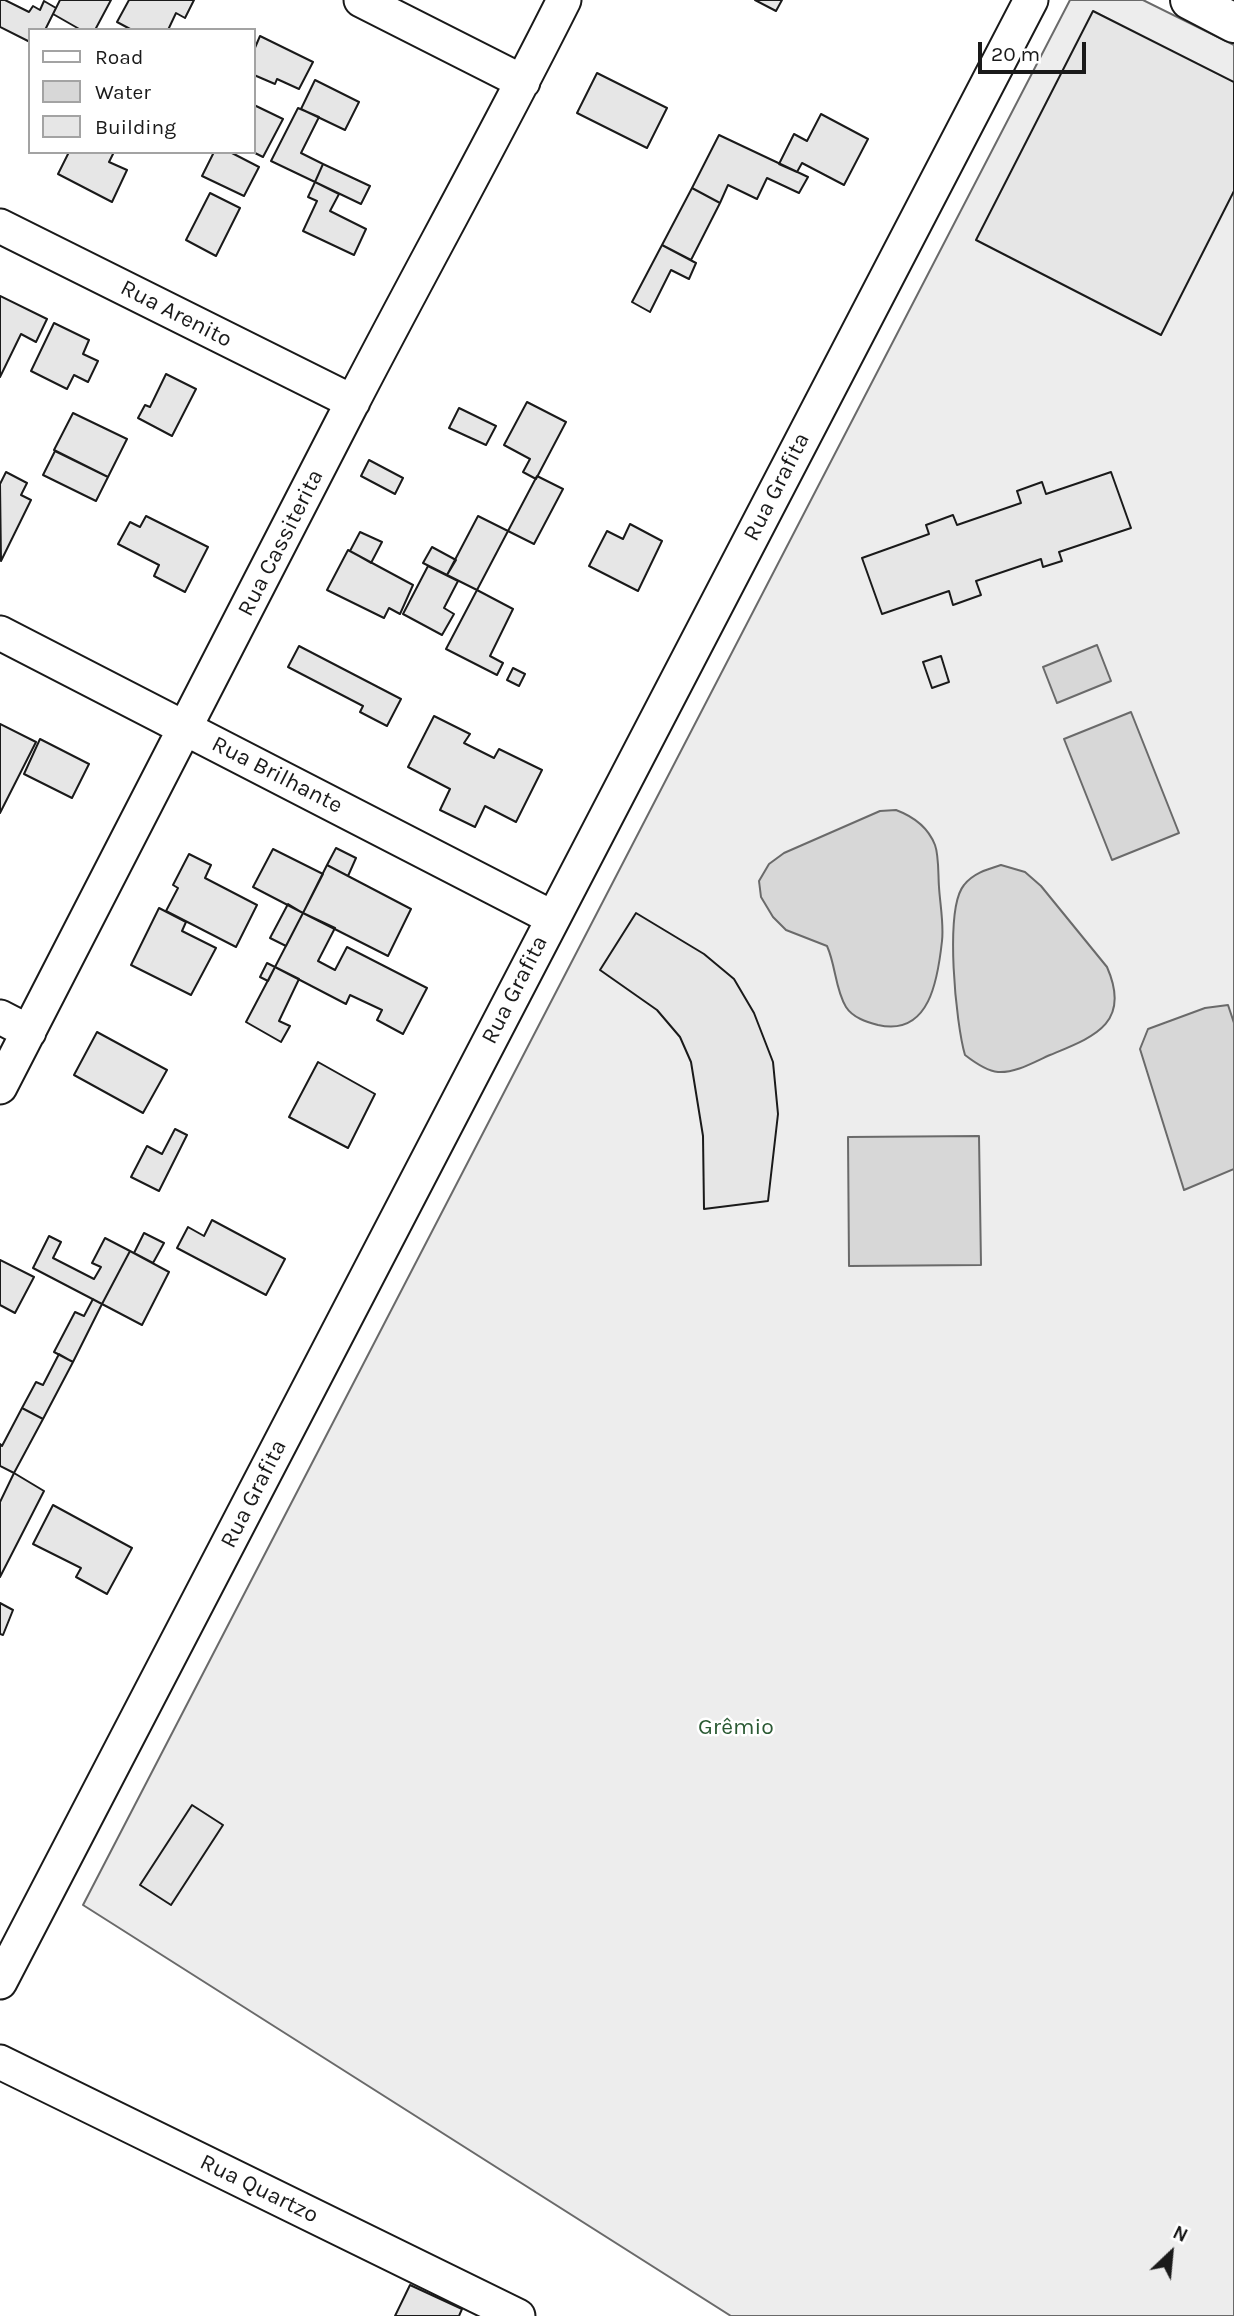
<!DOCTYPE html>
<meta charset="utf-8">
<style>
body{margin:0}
#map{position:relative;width:1234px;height:2316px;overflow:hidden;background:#fff;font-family:Karla,sans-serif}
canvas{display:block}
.legend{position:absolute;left:28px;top:28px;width:228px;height:126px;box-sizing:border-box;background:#fff;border:2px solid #a3a3a3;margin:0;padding:9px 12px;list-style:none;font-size:21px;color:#1a1a1a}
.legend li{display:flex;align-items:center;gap:14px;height:35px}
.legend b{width:35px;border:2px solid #a3a3a3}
.north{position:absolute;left:1136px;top:2218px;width:70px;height:70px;-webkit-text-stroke:5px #fff;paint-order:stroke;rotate:26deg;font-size:19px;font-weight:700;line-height:28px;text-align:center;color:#1a1a1a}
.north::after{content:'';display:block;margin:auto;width:24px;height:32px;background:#1a1a1a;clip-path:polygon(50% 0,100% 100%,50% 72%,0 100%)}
.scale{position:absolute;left:978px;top:42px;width:108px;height:32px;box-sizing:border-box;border:4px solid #1a1a1a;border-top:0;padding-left:9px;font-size:21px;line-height:24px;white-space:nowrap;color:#1a1a1a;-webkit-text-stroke:5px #fff;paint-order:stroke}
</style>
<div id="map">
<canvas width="1234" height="2316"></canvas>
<ul class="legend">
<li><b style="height:9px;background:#fff"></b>Road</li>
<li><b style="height:19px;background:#d7d7d7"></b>Water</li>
<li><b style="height:19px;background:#e6e6e6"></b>Building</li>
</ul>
<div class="north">N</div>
<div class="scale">20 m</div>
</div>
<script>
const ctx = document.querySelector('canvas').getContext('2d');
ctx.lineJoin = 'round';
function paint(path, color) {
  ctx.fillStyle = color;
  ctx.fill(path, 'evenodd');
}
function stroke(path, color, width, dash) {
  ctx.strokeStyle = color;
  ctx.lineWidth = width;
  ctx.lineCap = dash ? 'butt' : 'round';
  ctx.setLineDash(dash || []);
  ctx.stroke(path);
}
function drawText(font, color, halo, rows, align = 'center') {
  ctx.font = font + ' Karla,sans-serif';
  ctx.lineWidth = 5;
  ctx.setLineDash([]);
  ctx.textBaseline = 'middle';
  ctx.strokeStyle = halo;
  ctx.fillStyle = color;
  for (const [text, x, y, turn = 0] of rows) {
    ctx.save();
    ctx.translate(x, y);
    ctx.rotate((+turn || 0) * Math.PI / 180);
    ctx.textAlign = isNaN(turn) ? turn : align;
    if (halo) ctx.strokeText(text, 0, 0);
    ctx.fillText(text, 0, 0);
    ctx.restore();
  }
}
const built = new Path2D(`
 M1070,0H1143L1234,45V2316H731L83,1905Z`);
paint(built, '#ededed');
stroke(built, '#6a6a6a', 2);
const water = new Path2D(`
 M1097,645L1111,681L1057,703L1043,667Z
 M1131,712L1179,833L1112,860L1064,739Z
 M896,810C912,816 928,827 935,845C939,856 938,874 939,887C940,904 944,924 942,941C938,978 930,1037 878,1025C867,1022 853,1018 846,1007C835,989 836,966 827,946L786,930L773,917L761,897L759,881L769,864L784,853L880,811Z
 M1001,865L1025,872L1041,886L1107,967C1132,1024 1093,1037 1050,1055C1034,1062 1016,1073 998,1072C987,1071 974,1062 965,1055C956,1025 944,909 964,885C973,873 988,869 1001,865Z
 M1228,1005L1234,1023V1169L1184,1190L1140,1049L1148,1029L1205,1008Z
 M979,1136L981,1265L849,1266L848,1137Z`);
paint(water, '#d7d7d7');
stroke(water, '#6a6a6a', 2);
const building = new Path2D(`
 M0,0H5L29,12L33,6L40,10L44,1L56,8L45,30H30V42L0,27Z
 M60,0H111L95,30H81L53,14Z
 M129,0H194L185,18L176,13L168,30H132L117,22Z
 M755,0H782L776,11Z
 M1093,11L1234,82V191L1161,335L976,240Z
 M260,36L313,62L299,89L277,79L275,84L254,75V50Z
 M597,73L667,108L647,148L577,113Z
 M315,80L359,102L345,130L301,109Z
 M254,105L283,119L263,157L253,152Z
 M298,108L319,117L301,153L323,164L315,182L271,161Z
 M821,114L868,139L844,185L802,163L797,172L779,164L794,134L807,141Z
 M719,135L808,177L799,193L767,178L757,199L728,185L720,203L692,188Z
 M69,152H114L109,162L127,170L112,202L58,174Z
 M214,152H230L259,167L244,196L202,176Z
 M323,164L370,186L361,204L315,182Z
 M315,182L339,194L330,211L366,229L354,255L303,231L317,201L308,197Z
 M692,188L720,203L691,260L662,245Z
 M210,193L240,208L216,256L186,240Z
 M662,245L696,263L689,279L671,270L650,312L632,302Z
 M0,296L47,319L36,342L21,334L0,377Z
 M54,323L89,340L83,354L98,361L88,382L74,375L67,389L31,371Z
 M166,374L196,389L172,436L138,418L145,405L150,407Z
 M527,402L566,422L536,479L523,472L530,459L504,445Z
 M459,408L496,426L486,445L449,428Z
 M73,413L127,439L108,477L54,450Z
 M55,451L108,477L96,501L43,475Z
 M369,460L403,478L395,494L361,476Z
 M6,472L27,483L21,495L31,500L1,561L0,484Z
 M1111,472L1131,528L1059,552L1062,561L1043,567L1041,559L976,581L981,595L953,605L949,591L882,614L862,558L929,534L926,525L953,515L957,525L1021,503L1017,491L1042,482L1046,494Z
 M537,476L563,489L534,544L508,531Z
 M146,516L208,547L185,592L154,576L159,565L118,544L130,522L140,527Z
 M478,516L508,531L477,590L447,575Z
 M630,524L662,541L638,591L589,566L607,531L623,539Z
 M360,532L382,542L371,563L350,551Z
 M432,547L456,560L447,575L423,563Z
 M348,550L413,585L400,614L389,608L384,618L327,590Z
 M428,566L458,581L444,608L454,614L442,635L403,614Z
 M477,590L513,609L490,656L503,663L497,675L446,649Z
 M299,646L401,699L387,726L360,712L363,706L288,667Z
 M941,656L949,682L932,688L923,662Z
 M513,668L525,674L519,686L507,680Z
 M434,716L470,734L464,743L494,758L499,749L542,770L516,822L485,806L475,827L440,810L450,789L408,767Z
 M0,724L36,742L0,813Z
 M40,739L89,764L72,798L24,774Z
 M336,848L356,858L348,876L327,865Z
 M273,849L323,874L303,913L253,887Z
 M189,854L211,865L205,878L257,905L236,947L166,911L178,888L173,885Z
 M327,865L411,909L388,956L303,913Z
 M288,904L303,913L286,946L270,938Z
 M159,908L186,922L182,931L216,948L191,995L131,965Z
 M303,913L335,928L318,961L335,970L347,947L427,988L403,1034L377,1020L382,1010L350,995L346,1004L275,967Z
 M636,913L704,954L734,979L754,1013L773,1062L778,1114L768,1201L704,1209L703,1136L691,1062L680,1037L657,1010L600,970Z
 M267,963L275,967L268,981L260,977Z
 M275,967L299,979L279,1021L290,1026L281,1042L246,1022Z
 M97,1032L167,1070L143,1113L74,1075Z
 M318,1062L375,1094L348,1148L289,1117Z
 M175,1129L187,1135L159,1191L131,1177L147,1146L162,1154Z
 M212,1220L285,1259L266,1295L177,1248L188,1227L204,1236Z
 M144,1233L164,1243L153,1263L134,1253Z
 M49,1236L61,1242L53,1258L94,1279L101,1267L92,1263L105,1238L130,1251L102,1304L33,1268Z
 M130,1251L169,1272L142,1325L102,1304Z
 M0,1260L34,1277L15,1313L0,1305Z
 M93,1299L102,1304L73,1362L54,1352L75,1312L84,1316Z
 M59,1354L73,1362L43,1419L22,1408L36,1382L43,1385Z
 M22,1408L43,1419L14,1473L0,1466V1444L2,1446Z
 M14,1473L44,1491L0,1577V1502Z
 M53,1505L132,1548L107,1594L76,1577L81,1568L33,1544Z
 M0,1603L13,1610L3,1635L0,1634Z
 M192,1805L223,1825L171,1905L140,1885Z
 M410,2285L462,2309L459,2316H395Z`);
paint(building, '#e6e6e6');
stroke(building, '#1a1a1a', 2);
const street = new Path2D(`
 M361,0L523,82
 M0,226L353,402
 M0,633L553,918
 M0,1017L29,1032
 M0,1087C118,859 234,631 352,403C422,268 496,136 564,0
 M0,1982L1031,0
 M0,2062L518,2316`);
const secondary = new Path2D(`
 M1190,0L1234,23`);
stroke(street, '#1a1a1a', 37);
stroke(secondary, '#1a1a1a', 42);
stroke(street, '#fff', 33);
stroke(secondary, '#fff', 38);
drawText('23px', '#1a1a1a', '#fff', [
 ["Rua Arenito",176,314,27],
 ["Rua Grafita",777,487,-63],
 ["Rua Cassiterita",281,543,-63],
 ["Rua Brilhante",277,775,27],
 ["Rua Grafita",515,990,-63],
 ["Rua Grafita",254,1494,-63],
 ["Rua Quartzo",259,2189,26]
]);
drawText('23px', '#2b5a34', '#fff', [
 ["Grêmio",736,1727]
]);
</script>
